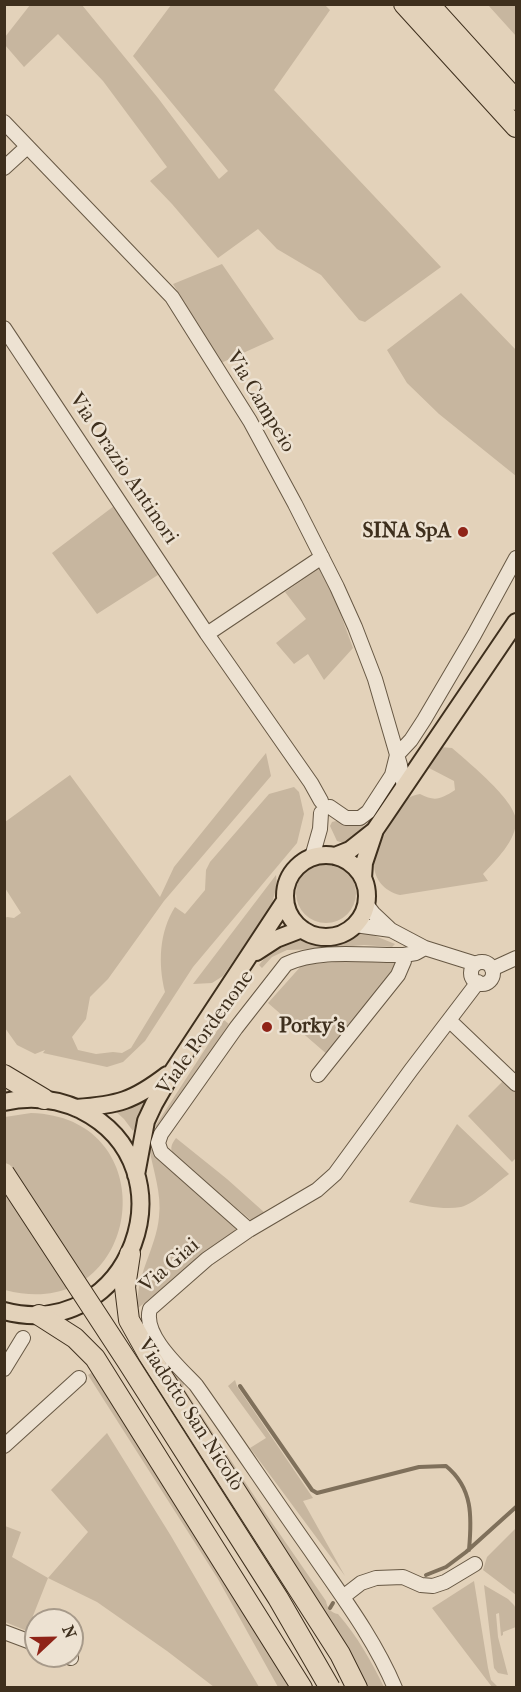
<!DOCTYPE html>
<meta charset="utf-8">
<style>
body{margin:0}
#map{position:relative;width:521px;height:1692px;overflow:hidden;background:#e3d2ba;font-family:"IM FELL French Canon",serif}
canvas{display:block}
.frame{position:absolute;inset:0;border:6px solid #3e2f1d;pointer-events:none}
.north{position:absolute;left:24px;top:1608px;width:60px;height:60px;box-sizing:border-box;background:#ede2d2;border:2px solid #a79a8a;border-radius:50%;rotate:68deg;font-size:16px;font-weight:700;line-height:24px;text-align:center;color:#3e2f1d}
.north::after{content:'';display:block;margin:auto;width:21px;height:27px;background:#8f2418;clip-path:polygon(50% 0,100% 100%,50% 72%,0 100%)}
</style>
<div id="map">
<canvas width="521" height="1692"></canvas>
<div class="frame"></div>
<div class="north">N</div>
</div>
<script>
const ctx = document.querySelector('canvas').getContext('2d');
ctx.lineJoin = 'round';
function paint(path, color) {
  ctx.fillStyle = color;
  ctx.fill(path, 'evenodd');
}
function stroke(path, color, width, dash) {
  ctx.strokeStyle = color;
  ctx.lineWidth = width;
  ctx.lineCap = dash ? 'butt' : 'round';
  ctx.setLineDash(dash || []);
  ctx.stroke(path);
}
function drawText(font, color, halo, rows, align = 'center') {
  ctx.font = font + ' "IM FELL French Canon",serif';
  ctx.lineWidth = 5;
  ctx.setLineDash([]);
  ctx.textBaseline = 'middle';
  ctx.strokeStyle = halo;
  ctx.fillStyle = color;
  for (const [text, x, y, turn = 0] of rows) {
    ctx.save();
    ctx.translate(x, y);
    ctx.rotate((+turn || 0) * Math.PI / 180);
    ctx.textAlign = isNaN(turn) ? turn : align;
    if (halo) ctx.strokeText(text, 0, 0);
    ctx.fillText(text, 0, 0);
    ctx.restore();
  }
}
paint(new Path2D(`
 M30,5H82L158,98L219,179L228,171L133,56L171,5H325L330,10L274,90L441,267L365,322L359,320L321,275L277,249L258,229L218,258L172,204L150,181L167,167L103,81L58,34L24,67L5,45V37Z
 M488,5H516V36Z
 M222,264L274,339L221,363L173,284Z
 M461,293L516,350V476L439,414L407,383L387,350Z
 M114,506L161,573L97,614L52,553Z
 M323,566L353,648L324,680L308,654L294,664L276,643L306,619L285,592Z
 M440,747L452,748C467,761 515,800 516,820C517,840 495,861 483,874L488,881L400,895C384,891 373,879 374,861C374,850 399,808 407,799C411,796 415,795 420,794C435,802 441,799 455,790L454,781L429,768Z
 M266,753L271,776L164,901L108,979L90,997L86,1019L72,1037L78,1050L96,1054L113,1052L122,1053L131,1048L165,992C158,964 159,932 175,907L185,914L205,890L206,870L210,862L269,794L294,787L299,792L304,814L297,843L193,967L145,1041L123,1062L107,1067L43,1053L45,1050L35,1054L17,1045L5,1028V918L7,917L14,918L21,913L5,888V822L70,775L160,897L174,867Z
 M394,782L396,783C385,800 361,851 337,841L330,826L332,822C343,818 354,828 366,826Z
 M296 893a30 30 0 1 1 60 0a30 30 0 1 1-60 0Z
 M276,875L277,885L271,907L223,976L212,983L193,984Z
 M359,933H368L395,944L392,947L364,945L318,949L287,950L272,957L262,968L259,965C268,954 281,939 296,939C307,939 318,944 329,944C340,944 349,936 359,933Z
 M347,961L398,963L353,1020L355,1022L329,1056L268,1003L302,965Z
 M224,1020L229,1024L155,1135L156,1125Z
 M504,1080L516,1093V1158L512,1162L468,1116Z
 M149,1098L133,1131L124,1119L113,1109L134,1104Z
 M31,1113C171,1117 142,1327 5,1290V1117Z
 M457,1124L509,1174C498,1182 474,1204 461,1207C445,1210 424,1206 409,1202Z
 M176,1138L227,1179L265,1213L252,1221L175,1157C169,1149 171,1145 176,1138Z
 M149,1147L155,1151L234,1225L236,1231L138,1308C135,1276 156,1249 159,1217C162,1194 153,1170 149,1147Z
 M142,1325L169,1367L185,1381L183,1387L266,1514L326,1601C327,1608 331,1613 338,1614C358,1637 371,1661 384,1687H363L152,1348Z
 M94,1371L292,1687H278L218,1579L88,1375Z
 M235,1380L237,1386L313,1498L303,1501L345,1576L250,1448L266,1438L228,1386Z
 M107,1433L171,1536L259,1687H214L167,1651L97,1602L48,1578L27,1631L5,1622V1526L21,1532L12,1557L48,1578L88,1532L51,1490Z
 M516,1528V1595L483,1570L487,1557Z
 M474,1581L488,1668L491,1680L498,1687H492L432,1608Z
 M484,1585L508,1599L514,1605L516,1609V1627L503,1632V1635L501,1636L499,1613L496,1614L498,1637L508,1675L498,1673L494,1668Z`), '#c7b69f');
stroke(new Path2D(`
 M240,1386L312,1490L317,1493L419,1467L446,1466C473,1488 472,1517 469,1550
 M426,1575L446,1567L466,1552L516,1507
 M330,1608L333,1603`), '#7f705b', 4);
const minor = new Path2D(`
 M4,122L172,297L250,421L295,504L337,587L355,627L375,679L400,765L404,787
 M4,168L27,147
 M4,328L207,634L311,783L321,801
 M207,634L322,557
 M330,807L346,818H360L368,812L392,775L397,755L411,740L424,720L474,635L516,558
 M312,857L320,829L321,813
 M355,925L391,930L373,913L366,904
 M391,930L425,948L476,964
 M471 973a11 11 0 1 1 22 0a11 11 0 1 1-22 0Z
 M492,969L516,958
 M450,1021L516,1084
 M318,1075L398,975L404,961V955
 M249,1230L161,1152L158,1143L161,1134L236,1028L286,964C320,948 367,956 404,955L416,953L425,948
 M4,1369L23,1338
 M4,1446L79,1378
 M343,1597L361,1583L376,1578L403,1577L421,1585L433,1586L445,1582L475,1564
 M4,1632L36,1644
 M67,1656L71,1658
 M395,1688C374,1638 341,1595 311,1551C272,1496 235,1440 196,1385C180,1368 142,1335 150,1309L207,1259L249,1230L317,1190L335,1174L411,1070L478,982`);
const major = new Path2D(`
 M285 896a41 41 0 1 1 82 0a41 41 0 1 1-82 0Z
 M335,856L350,850L374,831
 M363,878L364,863L375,830L516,622
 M256,952L276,939L302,929
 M4,1102C30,1096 57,1099 81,1110C195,1167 131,1344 4,1311
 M76,1108C118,1105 133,1101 167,1075
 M136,1175L146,1121L154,1104L173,1071L285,901`);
const highway = new Path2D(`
 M404,4L516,127
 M429,4L516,100
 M4,1075L44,1099
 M130,1254L125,1287L129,1320L148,1354L340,1654L357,1688
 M39,1315L75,1338L95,1358L302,1688`);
stroke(minor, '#675844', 16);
stroke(major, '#3e2f1d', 20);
stroke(highway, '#3e2f1d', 22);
stroke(minor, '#ede2d2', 14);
stroke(major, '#e3d2ba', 16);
stroke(highway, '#e3d2ba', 20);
const highwayBridge = new Path2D(`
 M4,1173L127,1361L278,1598L330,1688`);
stroke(highwayBridge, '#3e2f1d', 22, []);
stroke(highwayBridge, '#e3d2ba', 20);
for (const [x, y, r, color] of [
 [463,532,6,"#8f2418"],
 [267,1027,6,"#8f2418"]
]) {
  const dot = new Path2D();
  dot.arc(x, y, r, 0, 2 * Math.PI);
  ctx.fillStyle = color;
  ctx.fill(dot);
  stroke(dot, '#ede2d2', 2);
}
drawText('21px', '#3e2f1d', '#ede2d2', [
 ["Via Campeio",260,402,59],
 ["Via Orazio Antinori",123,469,56],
 ["Viale Pordenone",206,1033,-54],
 ["Via Giai",170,1266,-41],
 ["Viadotto San Nicolò",190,1415,57]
]);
drawText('bold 21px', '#3e2f1d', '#ede2d2', [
 ["SINA SpA",451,532],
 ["Porky's",279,1027,"left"]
], 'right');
</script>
